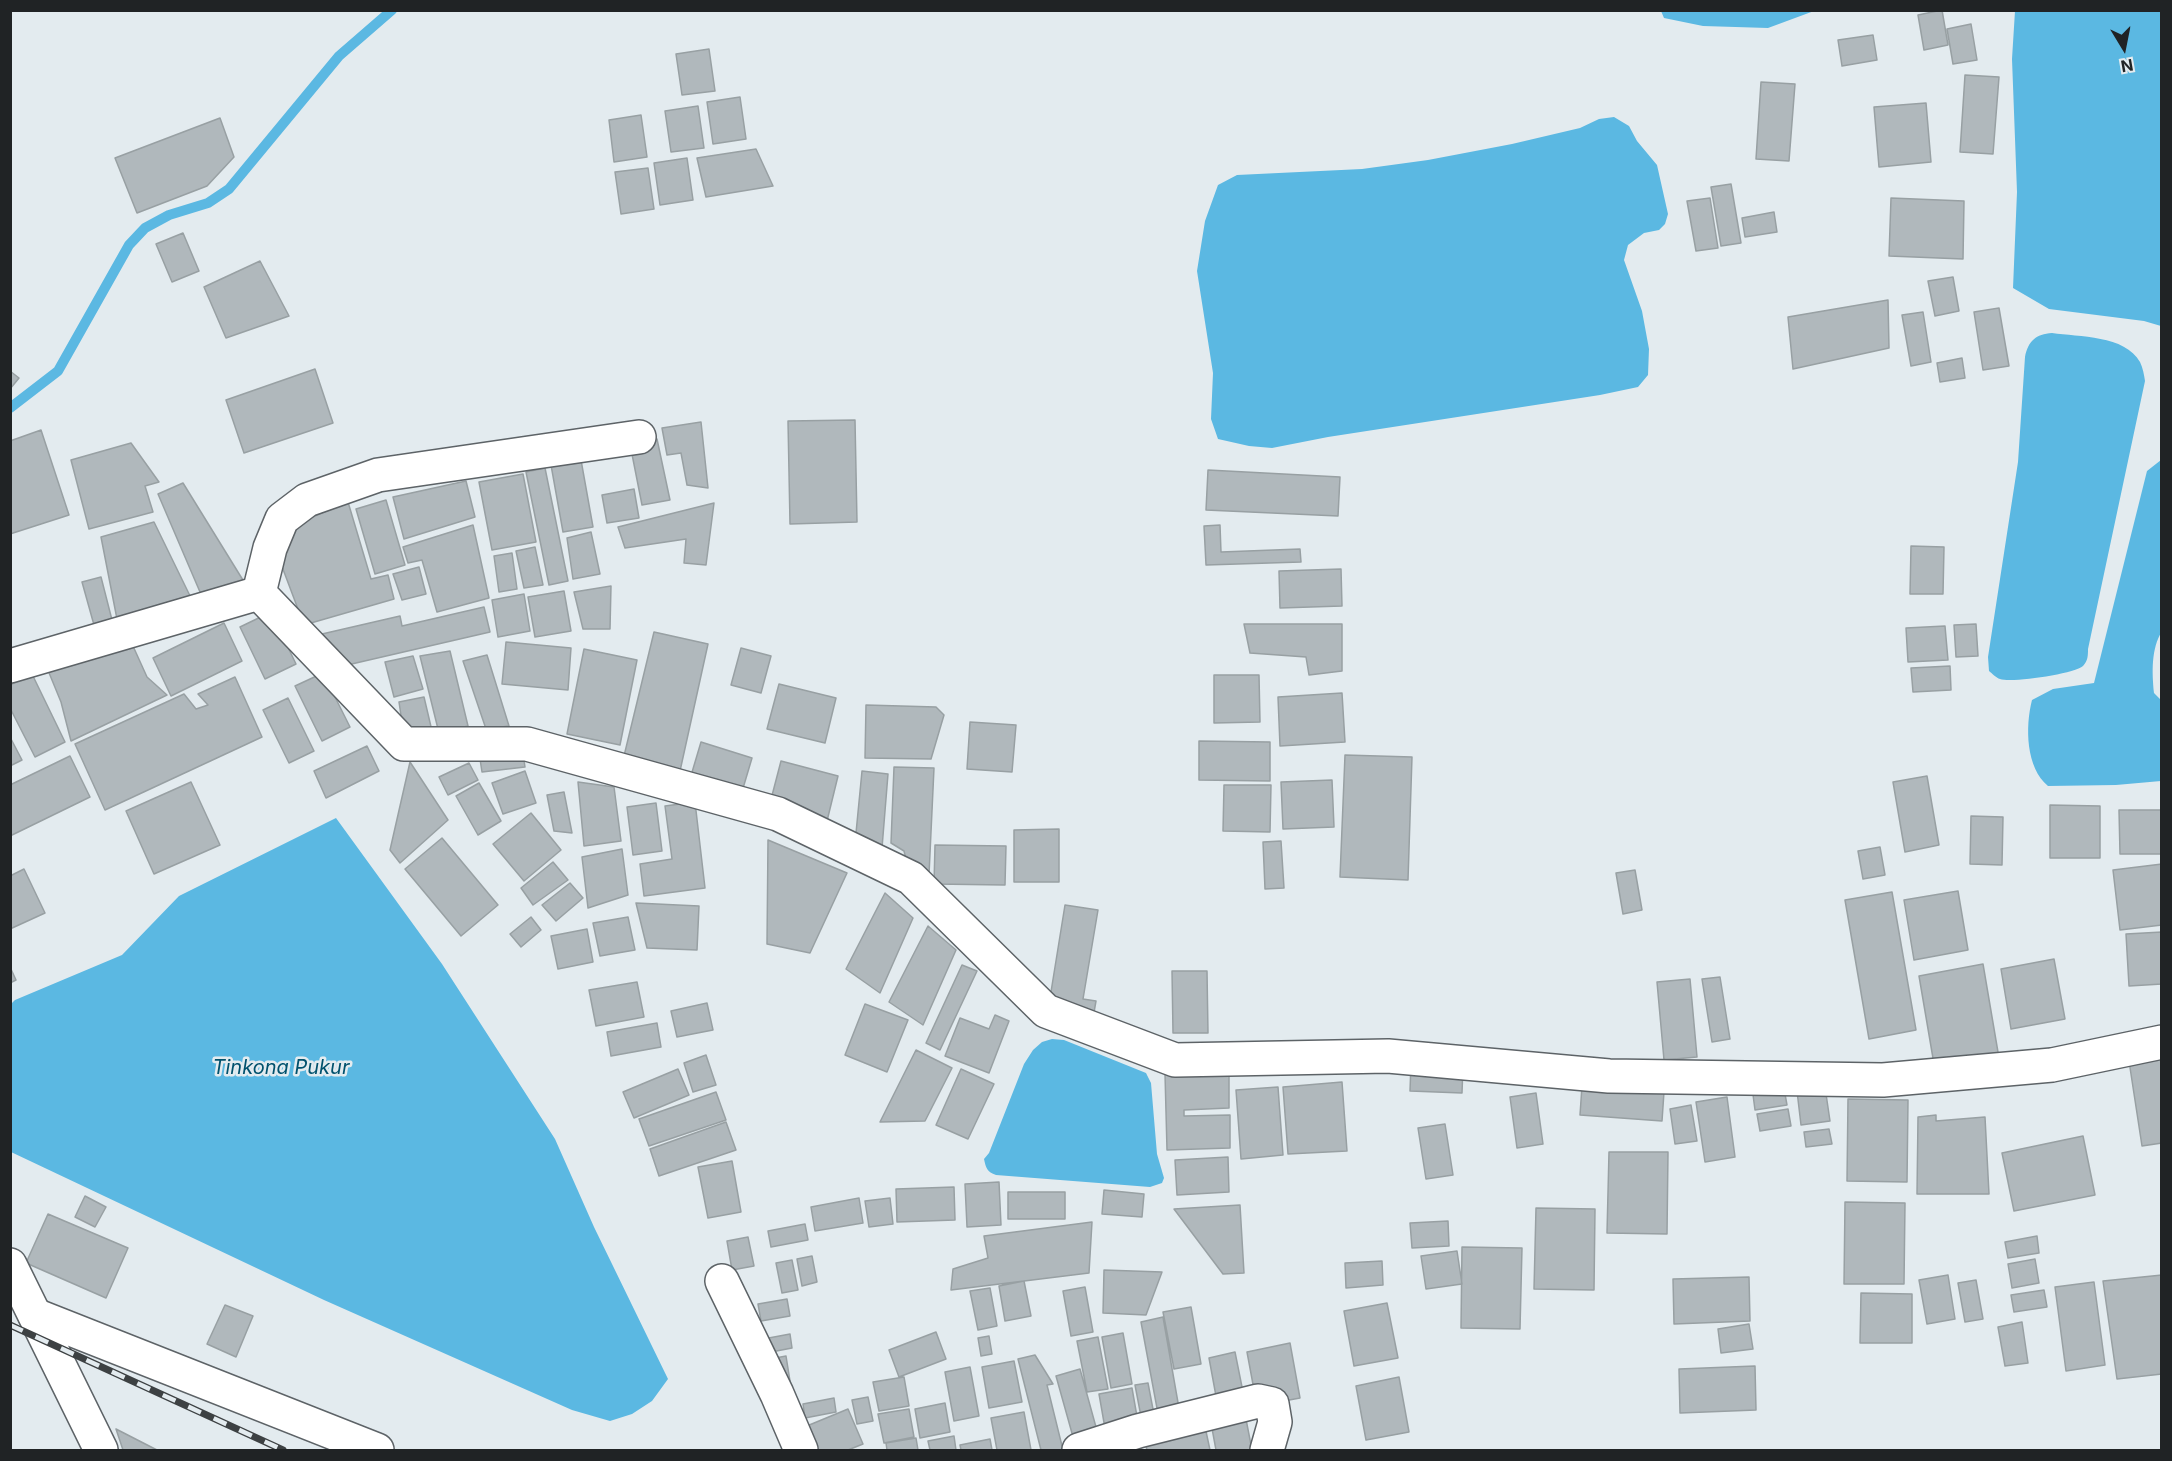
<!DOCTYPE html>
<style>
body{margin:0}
#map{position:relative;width:2172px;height:1461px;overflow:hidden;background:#e3ebef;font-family:Inter,sans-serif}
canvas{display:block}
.frame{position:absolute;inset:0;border:12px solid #202325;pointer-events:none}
.north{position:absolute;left:2094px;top:18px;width:60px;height:60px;-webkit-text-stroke:4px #e3ebef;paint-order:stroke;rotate:170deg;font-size:16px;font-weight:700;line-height:24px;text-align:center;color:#202325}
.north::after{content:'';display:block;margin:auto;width:21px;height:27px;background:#202325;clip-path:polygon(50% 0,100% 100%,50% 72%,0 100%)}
</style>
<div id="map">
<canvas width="2172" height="1461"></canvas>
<div class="frame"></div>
<div class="north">N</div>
</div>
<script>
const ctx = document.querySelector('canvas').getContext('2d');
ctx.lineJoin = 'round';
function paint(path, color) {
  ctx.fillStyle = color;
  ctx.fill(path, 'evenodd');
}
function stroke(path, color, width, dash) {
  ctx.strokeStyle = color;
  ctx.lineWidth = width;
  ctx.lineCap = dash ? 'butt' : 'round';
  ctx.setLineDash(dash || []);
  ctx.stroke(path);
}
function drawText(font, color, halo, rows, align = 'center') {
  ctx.font = font + ' Inter,sans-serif';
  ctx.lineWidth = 5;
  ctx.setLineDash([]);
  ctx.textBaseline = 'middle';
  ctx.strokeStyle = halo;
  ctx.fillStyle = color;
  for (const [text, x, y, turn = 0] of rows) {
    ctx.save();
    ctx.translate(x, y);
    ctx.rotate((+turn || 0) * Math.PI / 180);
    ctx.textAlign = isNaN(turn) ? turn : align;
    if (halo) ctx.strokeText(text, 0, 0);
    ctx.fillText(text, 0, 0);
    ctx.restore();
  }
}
paint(new Path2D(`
 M1661,11H1814L1768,28L1703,26L1664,18Z
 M2015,11H2161V326L2144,321L2049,309L2013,288L2017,192L2012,59Z
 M1614,117L1629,126L1637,141L1657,165L1668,214L1665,224L1659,230L1644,233L1628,245L1624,260L1642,311L1649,349L1648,375L1638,387L1600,395L1328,437L1272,448L1249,446L1218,439L1211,419L1213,373L1197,271L1205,221L1218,185L1237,175L1362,169L1428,160L1512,144L1580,128L1599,119Z
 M2052,333C2079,337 2125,335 2140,362C2143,368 2144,375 2145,381L2088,649C2088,655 2088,661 2083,666C2074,674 2012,683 2000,679C1996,678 1992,673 1989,671L1988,657L2018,462L2025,357C2028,341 2036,334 2052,333Z
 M2161,460L2162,631C2151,649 2152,672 2154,693L2161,700V781L2116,785L2048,786C2026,768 2025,727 2032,700L2053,689L2094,683L2147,471Z
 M336,818L442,964L555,1139L594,1227L668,1379L652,1401L632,1414L610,1421L572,1410L324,1300L11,1152V1004L15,1000L122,955L179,896Z
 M1052,1039L1064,1040L1146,1073L1151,1083L1157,1154L1164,1178L1162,1183L1150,1187L996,1175C987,1172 986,1168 984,1159L989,1153L1024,1064L1033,1050L1042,1042Z`), '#5bb8e2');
stroke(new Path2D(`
 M10,408L58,371L129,245L145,228L169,215L208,203L229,189L339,56L392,10`), '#5bb8e2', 10);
const building = new Path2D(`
 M1942,10L1948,45L1924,50L1918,15Z
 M1971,24L1977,60L1953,64L1947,29Z
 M1873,35L1877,60L1842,66L1838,40Z
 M709,49L715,91L682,95L676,54Z
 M1965,75L1999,77L1993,154L1960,152Z
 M1761,82L1795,84L1789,161L1756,159Z
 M740,97L746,139L713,144L707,102Z
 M1926,103L1931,162L1879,167L1874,107Z
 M698,106L704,148L671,152L665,111Z
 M641,115L647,157L614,162L609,120Z
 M220,118L234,157L207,186L137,213L115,158Z
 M756,149L773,186L706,197L697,158Z
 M687,158L693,200L660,205L654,163Z
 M648,168L654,209L621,214L615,172Z
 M1731,184L1741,243L1721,246L1711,187Z
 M1710,198L1718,248L1696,251L1687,201Z
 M1891,198L1964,201L1963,259L1889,256Z
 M1774,212L1777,232L1745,237L1742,218Z
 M183,233L199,271L172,282L156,244Z
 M260,261L289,316L226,338L204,287Z
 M1953,277L1959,311L1935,316L1928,281Z
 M1888,300L1889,348L1793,369L1788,317Z
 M1999,308L2009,366L1983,370L1974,312Z
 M1923,312L1931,362L1911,366L1902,315Z
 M1962,358L1965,378L1940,382L1937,363Z
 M315,369L333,423L244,453L226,400Z
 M10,371L19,378L10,389Z
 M855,420L857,522L790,524L788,421Z
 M701,422L708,488L687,485L681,453L667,455L662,428Z
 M41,430L69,515L10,534V441Z
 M657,439L670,500L642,505L630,444Z
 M131,443L159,482L145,486L153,512L89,529L71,460Z
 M581,460L593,527L563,532L551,465Z
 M545,468L568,581L549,585L526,472Z
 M1208,470L1340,477L1338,516L1206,510Z
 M523,474L536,542L492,550L479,482Z
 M466,481L475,517L404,539L393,497Z
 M183,483L246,585L203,599L158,494Z
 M634,489L639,518L607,523L602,495Z
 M386,500L405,565L375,574L356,509Z
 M348,502L371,579L388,575L394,599L304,625L275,548L284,529Z
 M714,503L706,565L684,563L686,539L625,548L618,527Z
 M154,522L193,602L117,619L101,537Z
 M473,525L489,598L437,612L422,560L408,563L403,547Z
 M1220,525L1221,552L1300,549L1301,562L1206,565L1204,526Z
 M591,532L600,574L573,579L567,538Z
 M1911,546L1944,547L1943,594H1910Z
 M535,547L543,585L524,588L516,551Z
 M512,553L517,589L499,592L494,556Z
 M419,567L426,594L402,600L393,574Z
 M1341,569L1342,606L1280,608L1279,571Z
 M101,577L112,620L94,625L82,582Z
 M611,586L610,629H583L574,592Z
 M564,591L571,631L535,637L528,597Z
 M524,594L530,631L498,637L492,600Z
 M484,607L490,632L343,666L322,634L400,616L402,626Z
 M271,612L296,664L265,679L240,627Z
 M224,623L242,661L171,696L153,658Z
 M1244,624H1342V671L1309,675L1306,657L1250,653Z
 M1976,624L1978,656L1956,657L1954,625Z
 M1945,626L1948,660L1908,662L1906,628Z
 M654,632L708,644L680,771L624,756Z
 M128,635L147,677L167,695L71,741L61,702L45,663Z
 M506,642L571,648L568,690L502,684Z
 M741,648L771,656L761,693L731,685Z
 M584,649L637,660L620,745L567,734Z
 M450,651L468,726L439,733L420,656Z
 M487,655L509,726L486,729L463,661Z
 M413,656L423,689L394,697L385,662Z
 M1950,666L1951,690L1913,692L1911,668Z
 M323,673L350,727L322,741L295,686Z
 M32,674L65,742L35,757L10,708V685Z
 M1214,675H1259L1260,722L1214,723Z
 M235,677L262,737L105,810L75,744L184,694L196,709L208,705L198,694Z
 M779,684L836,698L825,743L767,729Z
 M1342,693L1345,742L1280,746L1278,697Z
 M424,697L432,731L403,729L399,702Z
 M288,698L314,751L289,763L263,710Z
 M866,705L936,707L944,715L931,759L865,758Z
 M970,722L1016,725L1012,772L967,769Z
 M10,737L22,760L10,766Z
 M1199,741L1270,742V781L1199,780Z
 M701,742L752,758L741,795L690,779Z
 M367,746L379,771L326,798L314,771Z
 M523,754L525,767L482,772L480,759Z
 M1345,755L1412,757L1408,880L1340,877Z
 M70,756L90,797L10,836V785Z
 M781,761L838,776L827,821L769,807Z
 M410,762L448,820L400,863L390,850Z
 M469,763L478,780L448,795L439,777Z
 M894,767L934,768L929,875L908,867L904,851L891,843Z
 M525,771L536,803L503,814L492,783Z
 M862,771L888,774L882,848L856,833Z
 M1927,776L1939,845L1905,852L1893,782Z
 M1332,780L1334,827L1283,829L1281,782Z
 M191,782L220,845L154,874L126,811Z
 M578,782L614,787L621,841L584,846Z
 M479,783L501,821L478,835L456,796Z
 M1224,785H1271L1270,832L1223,831Z
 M564,792L572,833L554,831L547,795Z
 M695,802L705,888L644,896L640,864L672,859L665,806Z
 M656,803L662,851L633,855L627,807Z
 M2050,805L2100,806V858H2050Z
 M2119,810H2162V854H2120Z
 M531,813L561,850L524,881L493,844Z
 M1971,816L2003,817L2002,865L1970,864Z
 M1059,829V882H1014V830Z
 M442,838L498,905L461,936L405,869Z
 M768,840L847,873L810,953L767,944Z
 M1281,841L1284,888L1265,889L1263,842Z
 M935,845L1006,846L1005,885L934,884Z
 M1880,847L1885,875L1863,879L1858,851Z
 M622,849L628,895L588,908L582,857Z
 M553,862L568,880L533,905L521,888Z
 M2162,864V925L2120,930L2113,870Z
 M24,869L45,913L10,929V876Z
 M1635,870L1642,910L1623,914L1616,873Z
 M570,883L583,898L556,921L542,905Z
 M1958,891L1968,950L1914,960L1904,900Z
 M1892,892L1916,1030L1869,1039L1845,900Z
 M885,893L913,918L880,993L846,969Z
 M636,903L699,906L697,950L647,948Z
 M1065,905L1098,910L1083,999L1096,1001L1093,1018L1050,998Z
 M531,917L541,930L521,947L510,934Z
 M628,917L635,950L600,956L593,923Z
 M928,926L956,950L923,1025L889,1002Z
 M587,929L593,962L558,969L551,936Z
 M2162,932V984L2129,986L2126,934Z
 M2054,959L2065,1019L2011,1029L2001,969Z
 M1983,964L1999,1058L1935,1070L1919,976Z
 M962,965L977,971L940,1050L926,1043Z
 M10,967L16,980L10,983Z
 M1172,971H1207L1208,1033H1173Z
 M1720,977L1730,1039L1712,1042L1702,979Z
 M1690,979L1697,1057L1664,1060L1657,982Z
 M637,982L644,1017L596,1026L589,990Z
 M707,1003L713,1030L677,1037L671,1011Z
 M865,1004L908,1020L887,1072L845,1055Z
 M995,1015L1009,1021L989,1073L945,1056L960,1018L989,1029Z
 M657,1023L661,1047L611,1056L607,1032Z
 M916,1050L952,1068L925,1121L880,1122Z
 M706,1055L716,1085L693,1092L684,1063Z
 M2162,1056V1143L2142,1146L2129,1061Z
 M1411,1063L1463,1066L1462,1093L1410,1091Z
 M678,1069L689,1095L634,1118L623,1092Z
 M961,1069L994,1084L968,1139L936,1125Z
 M1229,1073V1108L1184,1110V1116L1230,1115V1148L1167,1150L1165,1074Z
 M1342,1082L1347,1151L1288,1154L1283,1087Z
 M1783,1083L1787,1105L1755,1110L1752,1087Z
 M1582,1086L1664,1092L1662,1121L1580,1115Z
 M1278,1087L1283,1155L1241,1159L1236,1090Z
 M1825,1087L1830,1121L1801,1125L1797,1091Z
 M716,1092L726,1120L649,1146L639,1119Z
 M1536,1093L1543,1144L1517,1148L1510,1097Z
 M1727,1097L1735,1157L1705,1162L1696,1102Z
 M1848,1099L1908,1100L1907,1182L1847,1181Z
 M1691,1105L1697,1141L1675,1144L1670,1109Z
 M1788,1109L1791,1126L1760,1131L1757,1114Z
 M1936,1115V1121L1985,1117L1989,1194H1917L1918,1117Z
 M726,1122L736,1150L659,1176L650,1149Z
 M1445,1124L1453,1175L1426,1179L1418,1128Z
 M1829,1129L1832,1144L1806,1147L1804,1132Z
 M2083,1136L2095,1195L2014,1211L2002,1153Z
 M1609,1152H1668L1667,1234L1607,1233Z
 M1228,1157L1229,1192L1177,1195L1175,1160Z
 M732,1161L741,1212L708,1218L698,1167Z
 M999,1182L1001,1225L967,1227L965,1184Z
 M954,1187L955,1220L897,1222L896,1189Z
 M1104,1190L1144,1194L1142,1217L1102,1214Z
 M1008,1192H1065V1219H1008Z
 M85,1196L106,1207L95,1227L75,1217Z
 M859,1198L863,1223L815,1231L811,1207Z
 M890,1198L893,1224L869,1227L865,1201Z
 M1845,1202L1905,1203L1904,1284H1844Z
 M1240,1205L1244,1273L1223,1274L1174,1209Z
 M1536,1208L1595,1209L1594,1290L1534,1289Z
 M48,1214L128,1248L106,1298L26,1263Z
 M1448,1221L1449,1246L1412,1248L1410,1223Z
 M1092,1222L1089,1273L951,1290L953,1269L988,1258L984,1236Z
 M805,1224L808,1240L771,1247L768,1231Z
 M2037,1236L2039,1253L2008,1258L2005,1242Z
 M748,1237L754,1266L732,1270L727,1241Z
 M1462,1247L1522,1248L1520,1329L1461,1328Z
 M1457,1251L1462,1284L1426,1289L1421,1256Z
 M812,1256L817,1282L802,1286L797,1259Z
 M2035,1259L2039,1283L2012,1288L2008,1264Z
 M792,1260L798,1290L782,1293L776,1263Z
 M1382,1261L1383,1285L1346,1288L1345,1263Z
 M1104,1270L1162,1272L1146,1315L1103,1313Z
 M1948,1275L1955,1319L1927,1324L1919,1280Z
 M2162,1275V1374L2117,1379L2103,1281Z
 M1749,1277L1750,1321L1674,1324L1673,1279Z
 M1976,1280L1983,1319L1965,1322L1958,1283Z
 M1024,1281L1031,1316L1005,1321L999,1286Z
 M2094,1282L2105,1365L2066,1371L2055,1287Z
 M1085,1287L1093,1332L1071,1336L1063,1291Z
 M990,1288L997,1326L978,1330L970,1291Z
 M2044,1290L2047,1307L2014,1312L2011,1295Z
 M1861,1293L1912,1294V1343H1860Z
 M787,1299L790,1316L761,1321L758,1304Z
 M1387,1303L1398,1358L1354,1366L1344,1311Z
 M225,1305L253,1316L236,1357L207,1344Z
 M1191,1307L1201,1364L1174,1369L1163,1312Z
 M1163,1317L1180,1414L1159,1419L1141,1322Z
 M2022,1322L2028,1363L2005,1366L1998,1327Z
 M1749,1324L1753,1349L1721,1353L1718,1329Z
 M936,1332L946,1359L899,1377L889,1350Z
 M1123,1333L1132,1384L1111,1388L1102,1337Z
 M790,1334L792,1348L761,1354L758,1340Z
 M989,1336L992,1354L981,1356L978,1338Z
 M1098,1337L1108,1389L1087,1392L1077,1341Z
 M1290,1343L1300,1398L1257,1406L1247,1352Z
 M1235,1352L1245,1402L1218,1407L1209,1358Z
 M1035,1355L1053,1384L1047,1385L1063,1450H1041L1018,1359Z
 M786,1356L790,1381L774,1384L770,1359Z
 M1014,1361L1022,1402L989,1408L982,1367Z
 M1755,1366L1756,1410L1680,1413L1679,1369Z
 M970,1367L979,1416L954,1421L945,1372Z
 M1080,1369L1099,1438L1075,1444L1056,1376Z
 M904,1377L909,1406L879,1411L873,1382Z
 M1399,1377L1409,1432L1366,1440L1356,1386Z
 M1148,1383L1156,1425L1143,1427L1135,1385Z
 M1132,1388L1139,1428L1106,1434L1099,1394Z
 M868,1397L873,1421L857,1424L852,1400Z
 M834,1398L836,1412L805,1418L803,1404Z
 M945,1403L950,1432L920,1438L915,1409Z
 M848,1409L863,1444L848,1450H811L802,1428Z
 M909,1409L914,1437L884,1443L878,1414Z
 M1024,1412L1031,1450H997L991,1418Z
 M1245,1414L1252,1450H1216L1211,1423Z
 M1204,1422L1210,1450H1147L1143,1435Z
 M116,1429L157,1450H123Z
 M954,1436L956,1450H930L928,1441Z
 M916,1438L918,1450H887L886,1443Z
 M990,1439L992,1450H961L960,1445Z`);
paint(building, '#b0b8bc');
stroke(building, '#98a0a3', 1.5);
const minor = new Path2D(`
 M259,593L270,548L282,519L307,500L378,475L639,437
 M10,666L259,593L404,744H527L778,814L911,878L1046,1011L1175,1060L1388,1056L1609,1076L1883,1080L2052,1065L2162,1042
 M722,1281L777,1394L801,1450
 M35,1315L377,1450
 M1079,1450L1138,1431L1258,1401L1272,1404L1275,1422L1267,1450`);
const tertiary = new Path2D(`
 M10,1265L101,1450`);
stroke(minor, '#5d6367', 36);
stroke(tertiary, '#5d6367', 36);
stroke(minor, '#fff', 33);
stroke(tertiary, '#fff', 33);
const rail = new Path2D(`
 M10,1325L283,1450`);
stroke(rail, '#3d4143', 7);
stroke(rail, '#e3ebef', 4.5, [14]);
drawText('italic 20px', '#00516d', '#e3ebef', [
 ["Tinkona Pukur",281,1068]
]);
</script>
